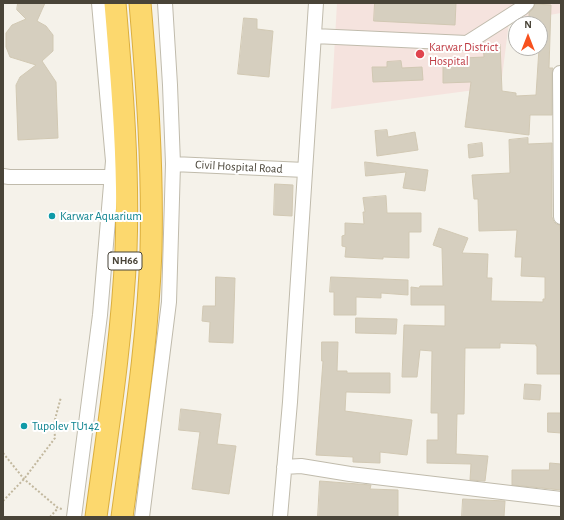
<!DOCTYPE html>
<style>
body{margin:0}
#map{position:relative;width:564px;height:520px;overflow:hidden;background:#f5f2ea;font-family:"Alegreya Sans",sans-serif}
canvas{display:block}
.frame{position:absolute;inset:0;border:4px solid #494438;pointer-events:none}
.north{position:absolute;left:508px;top:16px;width:40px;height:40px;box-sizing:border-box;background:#fff;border:1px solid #b6b4af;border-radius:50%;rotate:0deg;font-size:11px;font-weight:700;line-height:16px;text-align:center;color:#494438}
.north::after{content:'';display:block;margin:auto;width:14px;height:18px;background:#f7511e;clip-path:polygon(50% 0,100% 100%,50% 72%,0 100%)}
</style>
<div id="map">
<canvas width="564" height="520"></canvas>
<div class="frame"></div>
<div class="north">N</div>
</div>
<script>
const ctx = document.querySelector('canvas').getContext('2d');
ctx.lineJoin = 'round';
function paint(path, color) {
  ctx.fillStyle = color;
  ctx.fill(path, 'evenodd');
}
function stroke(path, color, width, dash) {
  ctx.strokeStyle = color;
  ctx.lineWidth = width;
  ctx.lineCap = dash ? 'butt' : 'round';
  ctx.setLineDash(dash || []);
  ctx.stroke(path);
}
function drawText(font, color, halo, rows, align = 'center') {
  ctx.font = font + ' "Alegreya Sans",sans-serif';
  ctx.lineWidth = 4;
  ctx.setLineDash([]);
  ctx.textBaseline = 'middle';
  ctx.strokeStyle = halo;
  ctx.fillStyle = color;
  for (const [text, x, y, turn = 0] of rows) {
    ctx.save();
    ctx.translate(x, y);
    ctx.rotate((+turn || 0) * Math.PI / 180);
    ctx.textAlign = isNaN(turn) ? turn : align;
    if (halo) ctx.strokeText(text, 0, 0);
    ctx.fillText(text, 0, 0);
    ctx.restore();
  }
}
paint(new Path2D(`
 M337,3H561V13L509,22L501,85L490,88L331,109Z`), '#f5e3de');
const building = new Path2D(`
 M18,3H45L37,21L46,26L53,35V51L42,61L56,82L58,138L18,140L16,85L20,77L36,65L10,57L6,47V33L12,25L26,19L17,10Z
 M375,3H456L455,25L374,21Z
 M535,4L551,5L549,68H553L552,73V115H530L529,135L465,127L471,82L443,83V59L484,57L483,44H500L502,91L516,93V96L536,95L539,48H540V24H534V20L529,16V13L533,9Z
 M244,18L257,19V29L273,31L269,77L238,74Z
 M401,61L402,68L422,67L423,80L373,82L372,67H387V62Z
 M387,130L388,137L415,132L418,150L377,156L375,131Z
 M528,138V144L552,143V217L554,222L556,224L560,225L561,240V374H537V346H536V344L500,343V348H465L464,414H457L456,454L488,456L485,481L470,480L471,464L427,463V440H438V413H431L432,351L420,350L417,377H402L404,325L445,326V305H411V287L419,288L420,286H443L442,248L433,245L439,228L468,238L462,253L488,254L487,278H492L491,301L543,302V299H545V277L521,276L522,257H515L517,230L479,231L478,199H474L472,175L510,173L509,140Z
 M482,143L483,156L469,158L468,145Z
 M365,162L428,170L425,191L403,188L406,172L366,176Z
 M275,184L293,185L292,216L274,215Z
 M386,196L387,213H421V232H409V258L383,257V259L345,257L346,247L342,246V236L345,235V223L364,224L363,212H365L363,198Z
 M216,277L235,278L233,343L209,342L210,322L202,321L203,306H215Z
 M331,277L408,280V295L381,293V298L356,297V315H334V292H330Z
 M356,318L397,319L396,334L356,333Z
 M322,342H338L337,371H347V373H390V393L346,392L345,411L412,420L407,455L380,452V463L353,462V457L316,455L323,361H322Z
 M525,384L541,385L540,400L524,399Z
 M181,409L221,414L217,444L236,446L229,494L192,489L200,432L179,430Z
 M548,413H561V433L548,432Z
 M550,463L561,464V490L512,485V470H549Z
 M320,481L371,485L370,489L398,490V517H318Z
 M463,499L505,501L504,517H462Z`);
paint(building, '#d6cfbf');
stroke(building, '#d1c8b3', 1);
const minor = new Path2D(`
 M314,36L467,43L522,8L527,3
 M560,73L561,217
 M173,164L305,170
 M3,176L9,177H112
 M284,467L301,466L350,474L561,499
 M74,517L100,315L113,161L99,3
 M142,517L169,302L172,199L173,164L170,85L165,3
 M280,517L290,402L316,3`);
const highway = new Path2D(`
 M96,517C108,428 122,340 126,250C129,167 122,85 115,3
 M122,517C134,428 148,340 151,250C153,167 147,85 140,3`);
stroke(minor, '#c0bbac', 16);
stroke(highway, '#dcaf3d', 23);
stroke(new Path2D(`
 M3,453L24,479L58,508L62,509
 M3,501L24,479L55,438L54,423L61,397
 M50,517L58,508`), '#c2b89e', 2, [2, 2]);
stroke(minor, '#fff', 14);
stroke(highway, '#fcd86e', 21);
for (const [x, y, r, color] of [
 [420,54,5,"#e0444e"],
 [52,216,4,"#0f9aa8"],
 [24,426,4,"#0f9aa8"]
]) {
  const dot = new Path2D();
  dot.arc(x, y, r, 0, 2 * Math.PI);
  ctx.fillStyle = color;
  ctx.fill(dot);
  stroke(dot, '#fff', 1.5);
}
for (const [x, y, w] of [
 [125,261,34]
]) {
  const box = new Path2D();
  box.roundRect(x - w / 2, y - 9, w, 18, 3);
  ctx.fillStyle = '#fff';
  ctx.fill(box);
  stroke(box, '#494438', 1);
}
drawText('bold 11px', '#494438', null, [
 ["NH66",125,261]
]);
drawText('12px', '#be3a42', '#fff', [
 ["Karwar District",429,47],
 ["Hospital",429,61]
], 'left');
drawText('12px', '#494438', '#fff', [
 ["Civil Hospital Road",239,167,3]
]);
drawText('12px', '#0d838f', '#fff', [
 ["Karwar Aquarium",60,216],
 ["Tupolev TU142",32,426]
], 'left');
</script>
